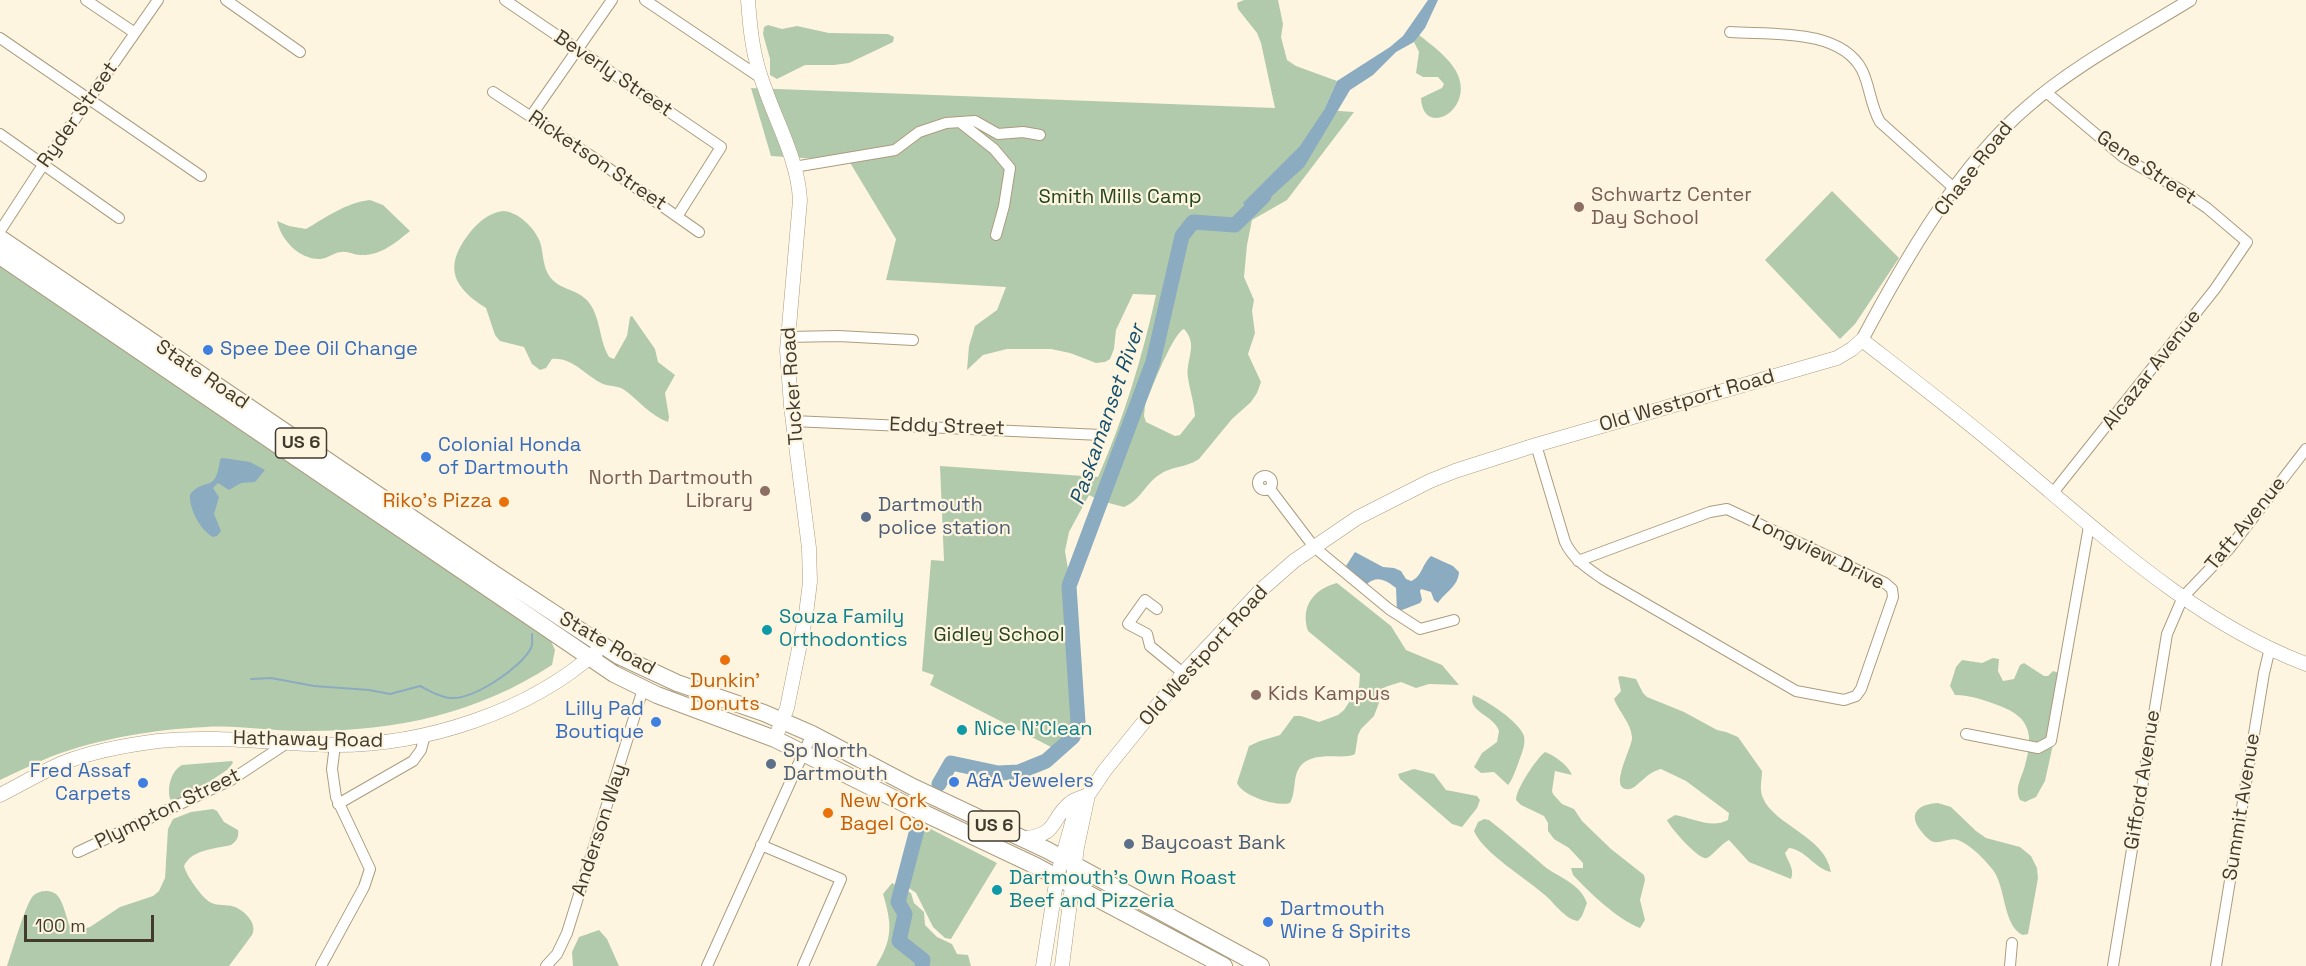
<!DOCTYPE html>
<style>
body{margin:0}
#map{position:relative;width:2306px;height:966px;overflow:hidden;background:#fef5e1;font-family:"Space Grotesk",sans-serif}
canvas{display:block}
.scale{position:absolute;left:24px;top:915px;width:130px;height:27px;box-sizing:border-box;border:3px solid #413b2e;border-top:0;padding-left:8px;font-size:18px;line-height:21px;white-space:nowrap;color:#413b2e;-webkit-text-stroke:4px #fef5e1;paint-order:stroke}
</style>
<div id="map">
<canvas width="2306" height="966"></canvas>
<div class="scale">100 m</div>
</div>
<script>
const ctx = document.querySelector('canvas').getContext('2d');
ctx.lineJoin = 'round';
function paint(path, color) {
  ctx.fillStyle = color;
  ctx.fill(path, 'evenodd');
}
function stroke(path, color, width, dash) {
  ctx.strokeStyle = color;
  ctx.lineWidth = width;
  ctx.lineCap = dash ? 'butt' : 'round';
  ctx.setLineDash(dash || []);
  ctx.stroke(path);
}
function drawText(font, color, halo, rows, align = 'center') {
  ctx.font = font + ' "Space Grotesk",sans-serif';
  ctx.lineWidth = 4.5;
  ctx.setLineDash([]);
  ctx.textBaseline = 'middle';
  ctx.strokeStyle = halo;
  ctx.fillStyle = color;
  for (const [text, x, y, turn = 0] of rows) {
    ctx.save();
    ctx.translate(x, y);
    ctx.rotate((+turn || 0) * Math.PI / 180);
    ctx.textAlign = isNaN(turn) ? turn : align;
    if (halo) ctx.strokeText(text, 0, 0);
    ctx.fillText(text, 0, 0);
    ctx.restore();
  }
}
paint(new Path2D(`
 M1244,0H1278L1283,24L1281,37L1287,60L1296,66L1337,81L1324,110L1354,112L1287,200L1252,220L1247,245L1244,277L1254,300L1252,311L1255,333L1248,354L1261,382L1257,393L1251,402L1232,419L1199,459C1186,468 1171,466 1159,475C1145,484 1141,500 1124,507L1101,501L1089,495L1069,532L1065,551L1072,593V727L1069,735L1053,748L930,685L934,675L922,671L931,560L944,561L940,466L1098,477C1124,418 1142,358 1156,295L1133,294L1116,330L1114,349L1110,359L1105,362L1096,363L1070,353L1051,349H1007L983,355L967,370L969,346L975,326L997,310L1006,287L886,280L896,239L849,161L771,156L751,88L1275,108L1261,43L1257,33L1238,9L1237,3ZM1184,329C1199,345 1185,360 1188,378C1190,391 1194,402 1195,416L1180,435L1175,436L1146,422L1144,416L1145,406C1150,392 1173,333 1184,329Z
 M768,25L782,29L797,26L829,33L888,34L894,37L893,42L887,45L849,63L834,65H805L777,79L770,75V59L763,34L764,27Z
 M1419,35C1433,46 1447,56 1456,71C1477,109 1423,140 1421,98L1442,88L1444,84L1438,77H1423L1416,73L1419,52L1414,42Z
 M1832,191L1899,258L1855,324L1840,339L1765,260Z
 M370,200L383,205L410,231C395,243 381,256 360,255C354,255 347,251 342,252C334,252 328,259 319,259C299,259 281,240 277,221L289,226L306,229C327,217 345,203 370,200Z
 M503,211C517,211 535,228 540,242C544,254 542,266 550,277C561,292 583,288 593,309C601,325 600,342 609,357L614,359L627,336L630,317L632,316L655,349L658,362L675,375L665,393L669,417L668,422C650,416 639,400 623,389C616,385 608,387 601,383C585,375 572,357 552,359L546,368L540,370L532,364L524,347L500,341L495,335L486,308C454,288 443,268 468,235C477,223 488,213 503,211Z
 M0,263L550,639L555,650L552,665C475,715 392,732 301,731C269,731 238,725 206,727C156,729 96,739 50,757C33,764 17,772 0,780Z
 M1337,583L1391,626L1406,650L1442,665L1459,685L1429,684L1416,688L1401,682L1385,687L1374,716L1361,729L1358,735L1355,754C1343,761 1310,748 1298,770C1293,780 1296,792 1290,803C1277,807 1242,796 1237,783L1249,746L1260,741L1280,735L1294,716H1301L1319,722L1338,715L1344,710L1359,687L1360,674L1308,631C1300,606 1314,589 1337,583Z
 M1993,658L1999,659L1998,671L2003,681L2014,679L2020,665L2024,663L2044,676H2048L2053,671L2059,673L2061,708L2045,781L2036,797L2025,802L2020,800C2014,787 2022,778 2025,765C2034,735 2030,717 2000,706C1984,700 1971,695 1955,695L1950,686L1956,667L1962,660L1982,663Z
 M1621,676L1636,679L1643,693L1647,697L1684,712L1717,730L1726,732L1738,737L1762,771C1762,780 1759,789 1763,798C1774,825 1825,836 1831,872C1815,869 1806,850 1789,848L1785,853C1788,862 1795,869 1791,879L1749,862L1729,840C1721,844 1712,856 1707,858C1699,861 1669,826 1667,820L1675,815C1693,818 1711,829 1728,820L1729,813L1686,781L1661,769C1647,772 1638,787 1630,789C1606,792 1633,747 1632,737C1631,723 1619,712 1614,699L1621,691L1618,677Z
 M1473,695C1486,700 1520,722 1524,736C1526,745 1521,755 1518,764C1515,771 1513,779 1508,785L1494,772L1481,773L1474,767L1482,753L1497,742L1499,731C1494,715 1467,712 1473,695Z
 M1545,752C1554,755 1568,765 1572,775L1555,771L1552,791L1553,794L1562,804L1574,809L1582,821L1611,849L1644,875L1645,880L1640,900L1645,920L1640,928C1618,920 1589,892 1573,875L1571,868H1583V863L1569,848L1554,839L1548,831V823L1544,816L1521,805L1516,800C1516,789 1536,759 1545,752Z
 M232,761L233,763L227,770L182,800L173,801L170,799C167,787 171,771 182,765Z
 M1414,769L1434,774L1446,790L1477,796L1480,800L1477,808L1462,827L1452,824L1400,779L1398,774Z
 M1938,803L1951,807L1976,831L1986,838L2020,847L2031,856L2037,868L2038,878L2028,934L2023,935C2003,927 2006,887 1993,870C1983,858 1972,846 1958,840C1948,837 1940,845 1931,841C1927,838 1924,835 1921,831C1907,813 1919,804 1938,803Z
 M213,809L217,811L224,822L238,830C239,837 237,841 231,845C215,849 192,849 184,866C186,875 203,900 212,903C218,906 227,904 235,907C245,911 258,924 252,935L229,966H7C12,952 25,905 33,896C39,890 52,889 58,896C64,904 66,917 70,927L78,930L90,927L120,907L153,896L159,891L165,878L168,829L173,819L191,812Z
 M1484,819L1489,820C1508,835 1526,850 1544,866C1559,878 1580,883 1587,903L1582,916L1578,921C1565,919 1555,904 1546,896C1527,879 1483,853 1474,831L1478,822Z
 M923,825L997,863L951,939L945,938L933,927L916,893L903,884L908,879Z
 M892,883L911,893L914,903L924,912L925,925L937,937L952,944L957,954L968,955L971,966H876C893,939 892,924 883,894Z
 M599,930L607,939L619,966H573L572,952L579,937Z`), '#b2caac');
paint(new Path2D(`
 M1428,0H1438L1425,28L1414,42L1396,52L1373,75L1350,90L1304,167L1262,205L1253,217L1243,203L1300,146L1324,110L1337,81L1390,47L1403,36Z
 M223,458L250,462L265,470L255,482L241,483L229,490L218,483L213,488L219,497L214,514L221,531L217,536L213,537C201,531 189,509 190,495C204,476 216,495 220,459Z
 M1355,552L1383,567L1394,568L1401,571L1406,579L1411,581C1422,577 1422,564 1431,556L1453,566L1459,572C1458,587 1445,592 1438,603L1434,600L1431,592L1421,589L1420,591L1422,600L1420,603L1397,612L1396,588C1386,580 1377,575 1367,584L1349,574L1346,566Z`), '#8aabc0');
stroke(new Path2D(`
 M251,679L271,678L314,686L369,690L390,694L420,686C430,691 439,697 450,698C473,700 521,668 531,648C533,644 532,639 532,634`), '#8aabc0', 2);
stroke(new Path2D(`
 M939,784L951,763L998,773L1019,772L1046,761L1073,737L1078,722L1069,586L1153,362L1182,236L1193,222L1235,225L1264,196
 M918,826L898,902L905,914L899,941L923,960L922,966`), '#8aabc0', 15);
const minor = new Path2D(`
 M86,0L135,33
 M226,0L300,52
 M505,0L721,147L678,215
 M645,0L761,78
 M1730,32C1771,35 1840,28 1862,70C1870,86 1870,104 1880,122L1955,189
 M0,38L201,176
 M493,92L591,156L699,232
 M2046,92L2123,157L2181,190L2207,208L2247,242L2215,289L2052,494
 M531,116L612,0
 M961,123L994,149L1010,168L1004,206L996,235
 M0,134L119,218
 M794,167L895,150L919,132L946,123L975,121L998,134L1023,132L1040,135
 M0,231L43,165L158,0
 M788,337L838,336L913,340
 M793,421L1101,435
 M1536,445L1565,542C1573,559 1587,568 1603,579L1796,691L1844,700L1856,696L1861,689L1893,597L1892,589L1885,583L1727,509L1710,512L1578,561
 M1258 483a7 7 0 1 1 14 0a7 7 0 1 1-14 0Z
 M1270,489L1314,547L1389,609L1420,629L1454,620
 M1157,609L1145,600L1128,624L1147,634L1150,646L1183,673
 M1966,734L2038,748L2051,741L2089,526
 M338,804L413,761L421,750L425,735
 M761,845L841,879L803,966
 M78,852L231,780L287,743
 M321,966L364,887L370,869L336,797L332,769L335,745
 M546,966L557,954L567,933L643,689
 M707,966L812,734
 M2010,966L2012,943
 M2113,966L2167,634L2183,597L2229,549L2306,449
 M2216,966L2264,673L2270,648`);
const tertiary = new Path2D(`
 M1862,340C1904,261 1959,165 2027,107C2076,64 2135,34 2190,0`);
const secondary = new Path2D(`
 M748,0C750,29 753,58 764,86C777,124 798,160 800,200L787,350L791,406L809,548L810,582L806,614L787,708L775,739
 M0,795C22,784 43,771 65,762C94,751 127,745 158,741C217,735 277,744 336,745C425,745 529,712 597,651
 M1022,839C1060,834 1048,822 1070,803C1075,799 1083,797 1088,795
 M1043,966L1057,877L1074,816L1105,770L1186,670L1261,590L1294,561L1357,518L1430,481L1455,471L1536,445L1837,358L1852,349L1862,340C1911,378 1961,416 2008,456C2101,533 2191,620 2306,664
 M1062,966L1077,847L1087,800`);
const primary = new Path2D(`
 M0,238L493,573L619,656L677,683L764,713L812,734L913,787L1047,850L1261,966
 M0,256L614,674L657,695L775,739L909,806L1036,866L1224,966`);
stroke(minor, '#ab9c7e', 12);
stroke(tertiary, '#ab9c7e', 14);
stroke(secondary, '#ab9c7e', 15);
stroke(primary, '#ab9c7e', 18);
stroke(minor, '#fff', 10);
stroke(tertiary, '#fff', 12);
stroke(secondary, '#fff', 14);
stroke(primary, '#fff', 16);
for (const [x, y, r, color] of [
 [1579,207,6,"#8d6e63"],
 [208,350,6,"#3f7fe0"],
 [426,457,6,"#3f7fe0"],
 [765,491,6,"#8d6e63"],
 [504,502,6,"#e8710a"],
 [866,517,6,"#5c6f8a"],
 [767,630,6,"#0f9aa8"],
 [725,660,6,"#e8710a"],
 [1256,695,6,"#8d6e63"],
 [656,722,6,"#3f7fe0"],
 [962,730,6,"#0f9aa8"],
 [771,764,6,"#5c6f8a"],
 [954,782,6,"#3f7fe0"],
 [143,783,6,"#3f7fe0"],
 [828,813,6,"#e8710a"],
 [1129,844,6,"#5c6f8a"],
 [997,890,6,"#0f9aa8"],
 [1268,922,6,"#3f7fe0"]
]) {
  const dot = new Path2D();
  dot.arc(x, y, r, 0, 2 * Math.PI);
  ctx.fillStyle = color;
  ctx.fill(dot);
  stroke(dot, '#fef5e1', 2);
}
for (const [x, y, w] of [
 [301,443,51],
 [994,826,51]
]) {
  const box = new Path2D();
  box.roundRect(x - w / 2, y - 15, w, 30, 4.5);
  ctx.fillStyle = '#fef5e1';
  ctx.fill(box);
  stroke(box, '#413b2e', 1.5);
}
drawText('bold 18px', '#413b2e', null, [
 ["US 6",301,443],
 ["US 6",994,826]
]);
drawText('20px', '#413b2e', '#fef5e1', [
 ["Beverly Street",613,74,34],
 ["Ryder Street",78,115,-55],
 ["Ricketson Street",597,161,34],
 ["Gene Street",2146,168,34],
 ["Chase Road",1974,169,-52],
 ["Alcazar Avenue",2152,370,-52],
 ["State Road",202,375,34],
 ["Tucker Road",793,386,-94],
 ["Old Westport Road",1687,401,-16],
 ["Eddy Street",947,427,2],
 ["Taft Avenue",2246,524,-51],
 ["Longview Drive",1818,553,26],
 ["State Road",607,644,30],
 ["Old Westport Road",1204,656,-48],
 ["Hathaway Road",308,740,1],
 ["Gifford Avenue",2143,780,-81],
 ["Summit Avenue",2242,807,-81],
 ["Plympton Street",168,809,-26],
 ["Anderson Way",600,830,-72]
]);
drawText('20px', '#785e54', '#fef5e1', [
 ["Schwartz Center",1591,196],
 ["Day School",1591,219],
 ["North Dartmouth",753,479,"right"],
 ["Library",753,502,"right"],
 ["Kids Kampus",1268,695]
], 'left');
drawText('20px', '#25451c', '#fef5e1', [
 ["Smith Mills Camp",1120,198],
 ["Gidley School",999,636]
]);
drawText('20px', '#366cbe', '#fef5e1', [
 ["Spee Dee Oil Change",220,350],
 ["Colonial Honda",438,446],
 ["of Dartmouth",438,469],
 ["Lilly Pad",644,710,"right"],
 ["Boutique",644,733,"right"],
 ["Fred Assaf",131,772,"right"],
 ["Carpets",131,795,"right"],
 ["A&A Jewelers",966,782],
 ["Dartmouth",1280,910],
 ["Wine & Spirits",1280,933]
], 'left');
drawText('20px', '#c56008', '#fef5e1', [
 ["Riko's Pizza",492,502],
 ["Dunkin'",725,682,"center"],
 ["Donuts",725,705,"center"],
 ["New York",840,802,"left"],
 ["Bagel Co.",840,825,"left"]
], 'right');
drawText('20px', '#4e5e75', '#fef5e1', [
 ["Dartmouth",878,506],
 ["police station",878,529],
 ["Sp North",783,752],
 ["Dartmouth",783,775],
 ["Baycoast Bank",1141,844]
], 'left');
drawText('20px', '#0d838f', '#fef5e1', [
 ["Souza Family",779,618],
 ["Orthodontics",779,641],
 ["Nice N'Clean",974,730],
 ["Dartmouth's Own Roast",1009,879],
 ["Beef and Pizzeria",1009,902]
], 'left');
drawText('italic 21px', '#14506e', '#fef5e1', [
 ["Paskamanset River",1108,415,-71]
]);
</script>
